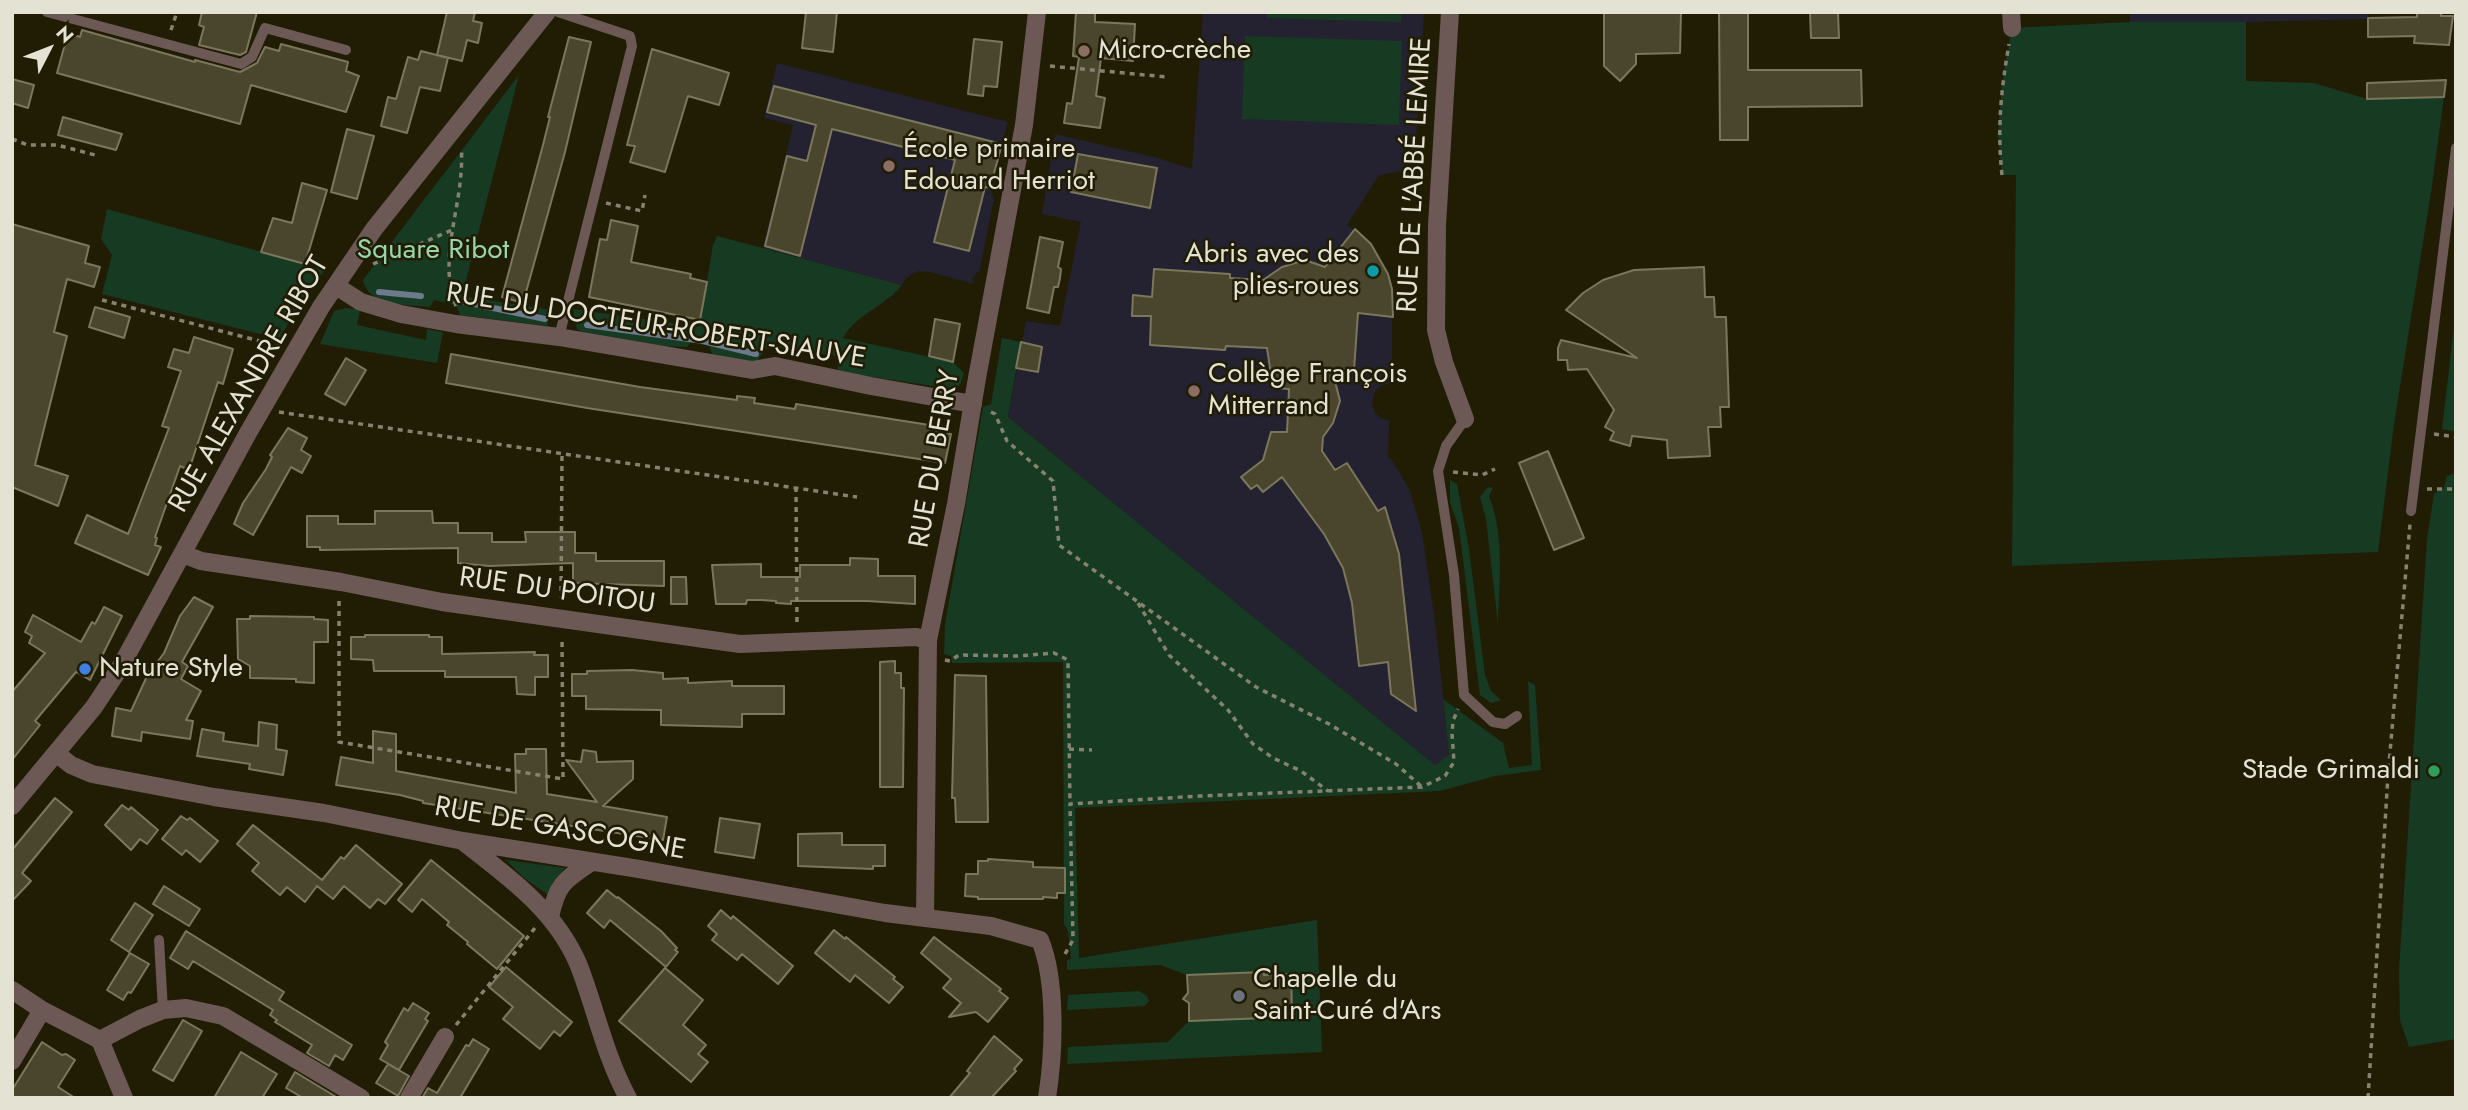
<!DOCTYPE html>
<meta charset="utf-8">
<style>
body{margin:0}
#map{position:relative;width:2468px;height:1110px;overflow:hidden;background:#211d05;font-family:Jost,sans-serif}
canvas{display:block}
.frame{position:absolute;inset:0;border:14px solid #e4e2d3;pointer-events:none}
.north{position:absolute;left:14px;top:14px;width:70px;height:70px;-webkit-text-stroke:5px #211d05;paint-order:stroke;rotate:48deg;font-size:19px;font-weight:700;line-height:28px;text-align:center;color:#e4e2d3}
.north::after{content:'';display:block;margin:auto;width:24px;height:32px;background:#e4e2d3;clip-path:polygon(50% 0,100% 100%,50% 72%,0 100%)}
</style>
<div id="map">
<canvas width="2468" height="1110"></canvas>
<div class="frame"></div>
<div class="north">N</div>
</div>
<script>
const ctx = document.querySelector('canvas').getContext('2d');
ctx.lineJoin = 'round';
function paint(path, color) {
  ctx.fillStyle = color;
  ctx.fill(path, 'evenodd');
}
function stroke(path, color, width, dash) {
  ctx.strokeStyle = color;
  ctx.lineWidth = width;
  ctx.lineCap = dash ? 'butt' : 'round';
  ctx.setLineDash(dash || []);
  ctx.stroke(path);
}
function drawText(font, color, halo, rows, align = 'center') {
  ctx.font = font + ' Jost,sans-serif';
  ctx.lineWidth = 5;
  ctx.setLineDash([]);
  ctx.textBaseline = 'middle';
  ctx.strokeStyle = halo;
  ctx.fillStyle = color;
  for (const [text, x, y, turn = 0] of rows) {
    ctx.save();
    ctx.translate(x, y);
    ctx.rotate((+turn || 0) * Math.PI / 180);
    ctx.textAlign = isNaN(turn) ? turn : align;
    if (halo) ctx.strokeText(text, 0, 0);
    ctx.fillText(text, 0, 0);
    ctx.restore();
  }
}
paint(new Path2D(`
 M1203,12H1424L1414,169L1379,175L1347,225L1363,235L1377,252L1388,274L1392,289V385L1385,384L1378,388L1374,393L1372,404L1375,413L1382,419L1389,420L1388,457L1392,460L1410,491L1422,533L1436,629L1449,756L1435,765L1008,417L1026,321L1060,326L1081,222L1042,214L1055,134L1158,158L1192,169Z
 M2130,12H2368L2369,19L2246,22H2130Z
 M777,63L1008,122L990,188L994,198L980,269L972,279L974,284L930,272L919,271L907,277L902,285L763,248L793,125L764,118Z`), '#242131');
paint(new Path2D(`
 M1267,12H1401V22L1267,18Z
 M2130,22H2246V81L2314,83L2367,99L2444,97L2431,192L2394,424L2378,552L2012,566L2016,175H2002L1998,135L2002,83L2012,28Z
 M1245,36L1402,41L1399,125L1242,119Z
 M519,75L462,296L551,310L547,326L460,315L456,305L434,300L430,307C407,304 369,308 363,280Z
 M107,209L305,264L325,270L299,303L280,339L102,294L112,255L101,239Z
 M717,236L902,285C886,306 856,314 843,338L953,362L964,373L960,385L952,388L941,387L838,372L837,356L768,346L757,361L745,362L713,356L709,346L691,342L687,347C651,346 609,347 577,329L573,309L699,327L713,245Z
 M346,308L360,309L357,325L426,340L427,329L443,332L437,363L320,344L334,311Z
 M2456,309V432L2442,429Z
 M1002,338L1021,342L1008,417L1435,765L1449,755L1443,699L1503,743L1509,768L1532,765L1528,681L1535,685L1541,770L1495,776L1440,791L1075,808L1079,958L1317,920L1322,1052L1067,1064L1068,1047L1168,1042L1189,1021L1266,1017V1013L1292,1012L1291,974L1264,975L1263,972L1187,975L1160,965L1067,970V960L1071,959L1068,931L1064,924L1063,662L952,663L951,656L944,654L945,624L983,407L991,404Z
 M2456,473V1039L2409,1047L2400,1020L2399,970L2427,539L2434,494L2444,487L2447,476Z
 M1450,480L1457,484L1469,549L1485,675L1491,691L1501,700L1491,703L1480,695L1459,528L1450,502Z
 M1488,487L1493,488L1489,496C1505,537 1499,581 1498,624L1486,519L1480,497Z
 M506,860L565,868L552,884L550,896L524,878Z
 M1139,991L1147,996L1149,1001L1145,1006L1067,1010L1068,995Z`), '#173a23');
stroke(new Path2D(`
 M379,292L421,296
 M465,302L545,319
 M587,325L703,341L756,354`), '#6c7a8c', 6);
const building = new Path2D(`
 M202,12H257L246,52L240,55L199,45L204,27L199,25Z
 M447,12H475L473,21L482,23L478,43L467,40L462,61L437,55Z
 M806,12H837L833,52L802,48Z
 M1076,12H1095V22L1135,24L1133,61L1101,58L1096,96L1105,98L1100,128L1064,123L1067,103L1072,104L1079,57L1073,56Z
 M1604,12H1681L1680,53L1636,54V64L1620,81L1604,66Z
 M1719,12H1748V70H1861L1862,106L1748,107V140H1720Z
 M1810,12H1838L1839,38H1811Z
 M2417,12H2441V16H2453L2449,45L2414,43L2415,36L2368,37V18L2417,17Z
 M82,30L195,62V60L240,72L257,63L265,47L279,51L281,44L348,62L346,71L359,76L346,112L251,85L240,124L57,73L68,33L80,37Z
 M569,37L591,42L565,152L523,303L502,297L543,145L550,117H548Z
 M974,39L1002,42L997,87L984,86L983,96L968,94Z
 M652,49L729,73L719,105L688,96L665,172L630,162L635,146L627,145Z
 M421,51L448,58L440,91L420,87L407,133L381,126L388,97L396,99L408,57L418,60Z
 M12,79L34,85L28,108L12,103Z
 M2446,80L2444,97L2367,99V83Z
 M774,86L1002,144L990,188L985,187L969,251L934,242L955,160L832,129L800,256L765,246L787,156L807,161L816,125L767,112Z
 M63,117L122,134L116,150L58,135Z
 M347,129L374,136L357,199L331,192Z
 M1078,154L1157,168L1150,208L1071,192Z
 M302,183L327,190L305,264L261,252L273,218L292,223Z
 M611,220L638,226L631,262L691,274L690,278L707,282L700,320L589,297L600,239L607,240Z
 M12,224L89,246L85,263L100,267L94,287L67,279L54,332L67,336L35,465L68,476L58,506L12,487Z
 M1355,229L1371,244L1388,274L1392,289L1393,317L1358,313L1354,370L1332,369L1340,401L1333,423L1323,437L1322,451L1335,470L1347,463L1378,511L1385,507L1399,554L1416,711L1391,694L1388,662L1359,666L1352,603L1343,568L1324,534L1282,477L1263,492L1257,485L1251,489L1241,477L1263,460L1271,432H1287L1289,389L1273,388L1267,348L1226,346L1225,350L1150,345L1151,316H1132L1133,295L1152,297L1154,269L1230,274V278L1263,280L1282,267L1305,260L1325,267Z
 M1040,237L1063,242L1058,267L1061,269L1060,278L1058,287H1054L1049,313L1027,308Z
 M1704,267L1705,297H1714L1715,317H1726L1729,407H1720L1721,427H1708L1710,456L1668,458L1667,440L1632,436L1630,446L1610,440L1614,432L1605,427L1614,410L1587,369L1568,370L1567,360H1558V348L1561,340L1637,358L1566,310L1583,293L1603,280L1634,270Z
 M95,307L130,317L124,338L89,327Z
 M935,319L960,324L953,362L929,356Z
 M194,337L233,349L223,384L218,382L189,470L180,466L155,537L157,538L155,545L161,547L148,575L75,543L87,515L128,534L169,428L162,426L181,371L168,367L174,349L189,353Z
 M1021,342L1042,347L1038,372L1016,368Z
 M451,354L640,387L737,400V396L755,398L754,403L795,409L796,404L942,427L941,432L951,434L945,463L587,408L446,383Z
 M346,358L366,370L345,405L325,394Z
 M288,428L307,438L301,450L311,456L302,473L291,467L253,535L234,524L243,503L266,469L272,457L270,455Z
 M1548,451L1584,538L1554,550L1519,463Z
 M375,511H432L433,523H458V533H492V542H526L525,532H575V553H596V561H664V586L573,583V563L489,566L458,563V548L320,550V547H307V516H338V524H375Z
 M850,558L878,559V576H915V604L867,601H791V604L776,603V601L761,600H747L746,604H716L712,565L761,564V577H800V565H850Z
 M671,577H686L687,604H671Z
 M194,597L213,607L182,662L188,666L181,679L201,691L186,720L193,721L190,739L142,732L141,741L112,736L116,708L131,711L153,663L155,665L164,653L180,616Z
 M104,607L122,616L90,680L76,672L35,721L40,725L12,760V692L45,653L29,643L32,636L25,632L33,615L81,642L92,622L95,624Z
 M250,616L314,617V619L328,620V642H314V683L296,682V679L250,678V666L238,659L237,619H250Z
 M365,635H429V637H442V654L535,652L534,655H548V677H535V695L517,694L516,677H445V671H374L373,660L351,659V637H365Z
 M895,661V673H901V688H904L903,787H880V662Z
 M632,670L663,673V679L688,678V683L732,681V686H784V714H742V727L661,725V710L586,709V696H572V674H587V671Z
 M955,675L986,676L988,822H956L955,798H952Z
 M259,722L277,725L276,749L287,751L283,775L249,769L250,764L197,756L202,729L224,733L223,741L258,746Z
 M373,731L396,734V771L516,793L515,754H526V749H546L547,794L597,802L566,760L581,762L583,750L596,752L597,762L633,761V779L603,806L667,817L663,840L423,803V801L400,795L336,785L341,757L373,763Z
 M55,798L72,812L22,873L31,881L12,901V850Z
 M122,805L129,810L131,807L158,830L147,844L140,839L131,850L105,825Z
 M181,816L187,820L190,818L218,841L200,862L186,850L182,855L162,839Z
 M720,818L760,824L754,858L715,852Z
 M253,825L322,880L341,857L344,859L356,845L402,884L385,904L378,899L370,908L344,886L333,899L317,886L305,902L287,887L280,895L252,871L259,863L237,844Z
 M842,833V845H885V866H873V869L798,866V834Z
 M988,859L1033,862V867L1065,868V893H1057V898L1043,897V899H978V897L965,896L966,874H978V861H988Z
 M431,860L524,936L497,969L467,944L468,942L447,925L449,922L422,899L412,912L398,900Z
 M164,886L200,909L189,926L153,904Z
 M607,890L617,898L618,897L661,931L677,948L675,950L678,952L666,967L610,920L604,928L587,913Z
 M135,903L153,915L129,952L111,940Z
 M721,910L731,919L733,916L793,966L778,984L742,954L737,960L712,940L717,934L708,926Z
 M834,930L845,939L846,937L873,959L895,977L893,979L903,987L889,1003L855,975L850,982L815,953Z
 M186,931L284,992L279,1000L352,1045L343,1060L335,1055L329,1066L307,1053L312,1045L275,1022L277,1020L270,1015L273,1010L193,961L188,969L170,958Z
 M934,937L1001,989L999,991L1008,998L988,1022L976,1012L949,1017L961,1003L943,988L951,979L921,953Z
 M130,953L149,964L131,993L128,992L123,1000L107,990Z
 M506,967L572,1022L560,1036L554,1031L540,1049L503,1019L513,1007L489,987Z
 M665,968L703,1000L683,1025L706,1045L698,1054L708,1062L691,1082L619,1021Z
 M1264,972V975L1291,974L1292,1012L1266,1013V1018L1189,1021V1003L1183,999L1188,993L1187,975Z
 M413,1003L429,1013L425,1019L428,1021L399,1070L380,1059L388,1045L385,1042L404,1008L408,1011Z
 M183,1020L202,1031L173,1081L153,1070Z
 M994,1036L1022,1060L1014,1069L1016,1071L991,1098H949L970,1073L967,1071Z
 M473,1039L489,1049L460,1098H422L428,1088L437,1093L466,1045L469,1046Z
 M42,1042L62,1055L66,1054L75,1060L58,1087L75,1098H12V1090Z
 M241,1052L277,1074L262,1098H214Z
 M388,1064L409,1076L398,1096L376,1083Z
 M295,1072L338,1098H303L286,1088Z`);
paint(building, '#4a462d');
stroke(building, '#7b775c', 2);
stroke(new Path2D(`
 M171,30L177,12
 M1050,66L1167,77
 M12,139L28,145H57L99,156
 M2002,175C1997,128 2001,90 2009,44
 M606,203L642,211L645,195
 M373,264L452,230
 M102,300L279,346
 M456,306C439,263 458,217 461,173C462,166 461,158 462,151
 M279,412L857,497
 M991,412L995,414L1007,441L1053,481L1059,545L1256,687L1329,724L1396,764L1422,787
 M2434,434L2456,437
 M1453,472L1482,475L1495,469
 M796,487L797,625
 M2427,489H2456
 M339,601V742L563,779L562,637
 M561,601L562,453
 M1138,603L1169,655L1228,710L1253,744L1273,758L1301,771L1328,791
 M945,660L950,661L959,655L1018,656L1054,653L1068,660L1070,804
 M1069,749L1092,750
 M1065,954L1073,940L1070,804L1200,796L1422,787L1445,776L1454,762L1452,734L1453,721L1458,709
 M456,1025L535,928
 M2368,1098L2388,775L2410,524`), '#85826f', 3.5, [5, 5]);
stroke(new Path2D(`
 M47,12L241,64L252,57L265,28L346,50
 M558,12L630,36L632,46L559,337
 M1465,419L1446,446L1438,471L1454,575L1464,695L1493,722L1505,724L1517,716
 M2411,511L2456,148
 M159,940L163,1010`), '#6c5854', 10);
stroke(new Path2D(`
 M1450,12L1437,225L1436,330L1444,362L1465,419
 M2011,12L2012,28
 M336,286L361,302L401,314L456,324L559,337L752,370L775,366L871,386L973,404
 M183,554L201,561L341,582L442,602L740,644L916,637L928,640
 M57,754L71,765L92,774L214,797L324,813L463,841L639,869L885,913L991,926L1040,940C1057,981 1054,1054 1047,1098
 M12,806L94,707L121,666L248,433L321,307L374,229L547,12
 M466,844C510,878 557,912 579,966C596,1010 605,1056 628,1098
 M550,917C557,885 563,881 590,863
 M925,918L928,640L956,504L977,378L1024,125L1037,12
 M12,990L42,1010L12,1061
 M42,1010L100,1040
 M100,1040L140,1019L163,1010L186,1008L223,1016L361,1098
 M100,1040L124,1098
 M409,1098L445,1037`), '#6c5854', 18);
for (const [x, y, r, color] of [
 [1084,51,7,"#8d6e63"],
 [889,166,7,"#8d6e63"],
 [1373,271,7,"#0f9aa8"],
 [1194,391,7,"#8d6e63"],
 [85,669,7,"#3f7fe0"],
 [2434,771,7,"#2e9e5b"],
 [1239,996,7,"#6b7280"]
]) {
  const dot = new Path2D();
  dot.arc(x, y, r, 0, 2 * Math.PI);
  ctx.fillStyle = color;
  ctx.fill(dot);
  stroke(dot, '#211d05', 2.5);
}
drawText('28px', '#e4e2d3', '#211d05', [
 ["Micro-crèche",1098,51],
 ["École primaire",903,150],
 ["Edouard Herriot",903,182],
 ["Abris avec des",1359,255,"right"],
 ["plies-roues",1359,287,"right"],
 ["Collège François",1208,375],
 ["Mitterrand",1208,407],
 ["Nature Style",99,669],
 ["Stade Grimaldi",2420,771,"right"],
 ["Chapelle du",1253,980],
 ["Saint-Curé d'Ars",1253,1012]
], 'left');
drawText('28px', '#e4e2d3', '#211d05', [
 ["RUE DE L'ABBÉ LEMIRE",1416,175,-87],
 ["RUE DU DOCTEUR-ROBERT-SIAUVE",656,327,9],
 ["RUE ALEXANDRE RIBOT",250,385,-60],
 ["RUE DU BERRY",936,459,-80],
 ["RUE DU POITOU",557,592,8],
 ["RUE DE GASCOGNE",560,830,10]
]);
drawText('28px', '#97d6a9', '#211d05', [
 ["Square Ribot",433,251]
]);
</script>
